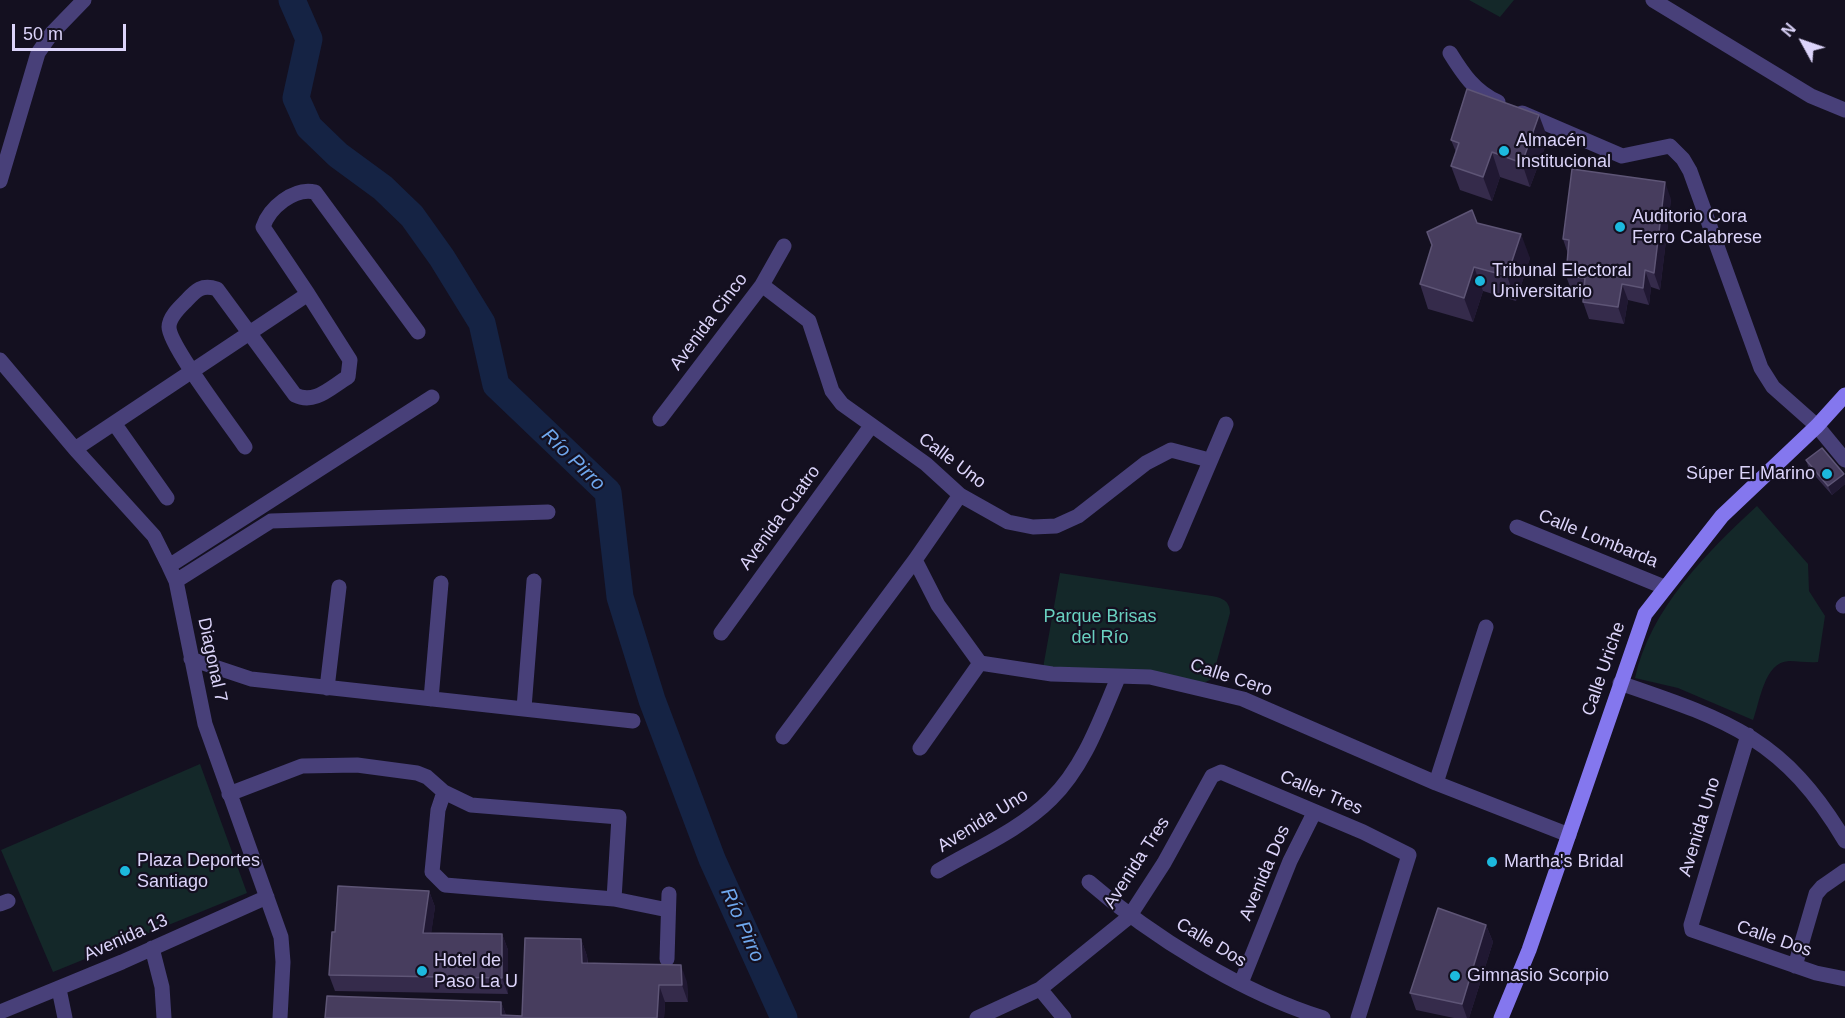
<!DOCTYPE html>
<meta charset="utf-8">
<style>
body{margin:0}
#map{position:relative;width:1845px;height:1018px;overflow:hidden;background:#141020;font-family:Helvetica,sans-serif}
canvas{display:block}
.north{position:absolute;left:1773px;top:12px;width:60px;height:60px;-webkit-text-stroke:4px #141020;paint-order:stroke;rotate:310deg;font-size:16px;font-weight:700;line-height:24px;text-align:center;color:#dcd4fa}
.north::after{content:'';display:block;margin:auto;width:21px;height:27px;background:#dcd4fa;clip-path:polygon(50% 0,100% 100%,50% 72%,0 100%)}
.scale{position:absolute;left:12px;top:24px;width:114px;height:27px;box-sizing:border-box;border:3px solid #dcd4fa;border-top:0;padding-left:8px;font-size:18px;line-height:21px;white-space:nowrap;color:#dcd4fa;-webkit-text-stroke:4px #141020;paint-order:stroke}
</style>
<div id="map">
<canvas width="1845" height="1018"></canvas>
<div class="north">N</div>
<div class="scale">50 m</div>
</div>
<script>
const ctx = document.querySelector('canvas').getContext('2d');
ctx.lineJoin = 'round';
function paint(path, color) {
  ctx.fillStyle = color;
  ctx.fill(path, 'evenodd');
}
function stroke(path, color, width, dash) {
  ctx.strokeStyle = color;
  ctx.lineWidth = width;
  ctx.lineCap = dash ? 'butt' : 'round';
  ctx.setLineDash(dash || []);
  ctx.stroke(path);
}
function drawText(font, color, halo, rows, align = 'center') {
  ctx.font = font + ' Helvetica,sans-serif';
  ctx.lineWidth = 4.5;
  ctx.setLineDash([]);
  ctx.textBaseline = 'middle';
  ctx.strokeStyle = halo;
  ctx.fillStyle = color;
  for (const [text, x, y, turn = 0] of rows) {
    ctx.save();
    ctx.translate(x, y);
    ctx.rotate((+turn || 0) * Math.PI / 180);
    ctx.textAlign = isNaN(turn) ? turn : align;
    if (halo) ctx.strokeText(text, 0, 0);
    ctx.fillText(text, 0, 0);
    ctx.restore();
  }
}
paint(new Path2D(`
 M1469,0H1514L1500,17Z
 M1757,506L1808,564L1809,591L1825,616L1818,662C1808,663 1799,661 1789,661C1764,662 1760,702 1753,720L1678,688L1635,678C1650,609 1707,552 1757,506Z
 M1060,573L1205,595C1218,597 1230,598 1230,613L1212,679L1201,684L1043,668Z
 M200,764L247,893L53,972L1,850Z`), '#142829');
stroke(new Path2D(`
 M292,0L309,39L296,98L309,127L338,155L383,188L412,216L442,258L482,323L496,385L608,492L620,597L652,700L712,859L784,1018`), '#152344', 27);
stroke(new Path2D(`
 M1653,0L1811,96L1845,110
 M1450,53C1463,74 1475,92 1498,102
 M1522,113L1622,156L1670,146L1683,159L1690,171L1761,368L1773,387L1817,426L1845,460
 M0,181L38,53L52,33L84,0
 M762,285L809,321L832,391L842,404L926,464L960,495L1008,522L1033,527L1056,526L1078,516L1146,463L1171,450L1209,460
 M0,360L75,449L154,536L169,566L176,581L205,724L281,937L283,962L280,1018
 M660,419L762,285L784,246
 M114,423L167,498
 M245,447C232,427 169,346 169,327C169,317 180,307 186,301C196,290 202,284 217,289L295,395C315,405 331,387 348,377L350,360L308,294
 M75,449L308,294L263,227C269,208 294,187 315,192L418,332
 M1517,527L1664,587
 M1175,544L1226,424
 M915,560L938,605L980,663L1052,674L1150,677L1243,699L1436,783L1569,835
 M169,566L432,397
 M176,581L271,521L548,512
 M1843,606L1845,604
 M721,633L871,426
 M191,659L251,679L633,721
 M1620,683C1728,720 1784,738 1845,841
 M327,688L339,587
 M431,699L441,583
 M524,708L534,581
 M1748,735L1691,925L1692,930L1816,973L1845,979
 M783,737L915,560L960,495
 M920,748L980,663
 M1436,783L1486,627
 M229,794L302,766L357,765L417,773L427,777L444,792L471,805L619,817L614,899L445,885L432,872L438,810L444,792
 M938,871C975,849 1020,830 1051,799C1084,767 1100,720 1118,678
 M1089,882C1152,937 1243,993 1323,1018
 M614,899L668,910
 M0,904L8,901
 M152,948L162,987L164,1018
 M667,959L669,894
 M1795,966L1816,894L1822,887L1845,871
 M1241,983L1290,861L1314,813
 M59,989L65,1018
 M1040,989L1064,1018
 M0,1012L122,962L267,897
 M977,1018L1040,989L1129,917L1164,863L1212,776L1221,772L1363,832L1409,855L1358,1018`), '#484079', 15);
stroke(new Path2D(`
 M1501,1018L1529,950L1645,614L1722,516L1817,426L1845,395`), '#8477ee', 15);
paint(new Path2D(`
 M1548,139L1530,187L1500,177L1492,201L1460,190L1451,166L1456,152L1451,140Z
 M1671,199L1660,290L1651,287L1649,305L1628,300L1624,324L1589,319L1583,302L1584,294L1572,292L1566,276L1568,254L1563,239Z
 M1477,223L1530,258L1516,301L1483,291L1473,322L1428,309L1420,284Z
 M1806,460L1844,474L1845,484L1832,495L1809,469Z
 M429,891L435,907L431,933L502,934L508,950V994L335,991L329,975L335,932Z
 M1486,925L1493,942L1469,1018H1454L1416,1010L1410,993Z
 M581,939L587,956L588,963L687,982L688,1002H665L664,1018H325L501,1002L506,1015L522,1016Z`), '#352b4b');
paint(new Path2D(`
 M1539,115L1548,139L1530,187L1522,163Z
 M1492,152L1500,177L1492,201L1483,177Z
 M1665,182L1671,199L1660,290L1654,273Z
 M1521,234L1530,258L1516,301L1507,276Z
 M1474,267L1483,291L1473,322L1464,298Z
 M1645,270L1651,287L1649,305L1643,288Z
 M1622,284L1628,300L1624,324L1618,307Z
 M1844,474L1845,484L1832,495L1828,486Z
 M429,891L435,907L429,949L423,933Z
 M1486,925L1493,942L1469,1018H1467L1462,1004Z
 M502,934L508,950V994L502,978Z
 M581,939L587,956L588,980L582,963Z
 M681,965L687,982L688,1002L682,985Z
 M659,985L665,1002L664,1018H657Z
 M501,1002L507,1018L501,1015Z`), '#201832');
const building = new Path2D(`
 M1467,89L1539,115L1522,163L1492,152L1483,177L1451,166L1459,143L1451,140Z
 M1572,169L1665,182L1654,273L1645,270L1643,288L1622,284L1618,307L1583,302L1585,278L1566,276L1569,240L1563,239Z
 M1472,210L1477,223L1521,234L1507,276L1474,267L1464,298L1420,284L1432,245L1427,232Z
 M1822,448L1844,474L1828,486L1806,460Z
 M338,886L429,891L423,933L502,934V978L329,975L332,932H335Z
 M1438,908L1486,925L1462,1004L1410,993Z
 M525,938L581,939L582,963L681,965L682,985H659L657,1018H325L327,996L501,1002V1015L522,1016Z`);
paint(building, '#473d5e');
stroke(building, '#5e5576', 1.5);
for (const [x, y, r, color] of [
 [1504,151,6,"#1cb9de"],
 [1620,227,6,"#1cb9de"],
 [1480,281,6,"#1cb9de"],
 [1827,474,6,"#1cb9de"],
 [1492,862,6,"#1cb9de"],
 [125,871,6,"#1cb9de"],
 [422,971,6,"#1cb9de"],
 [1455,976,6,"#1cb9de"]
]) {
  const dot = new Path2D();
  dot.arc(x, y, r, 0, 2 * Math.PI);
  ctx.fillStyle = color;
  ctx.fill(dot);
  stroke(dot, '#141020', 2);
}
drawText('18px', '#dcd4fa', '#141020', [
 ["Almacén",1516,141],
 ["Institucional",1516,162],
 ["Auditorio Cora",1632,217],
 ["Ferro Calabrese",1632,238],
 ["Tribunal Electoral",1492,271],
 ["Universitario",1492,292],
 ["Súper El Marino",1815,474,"right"],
 ["Plaza Deportes",137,861],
 ["Santiago",137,882],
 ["Martha's Bridal",1504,862],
 ["Hotel de",434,961],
 ["Paso La U",434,982],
 ["Gimnasio Scorpio",1467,976]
], 'left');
drawText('18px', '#dcd4fa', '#141020', [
 ["Avenida Cinco",709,322,-53],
 ["Calle Uno",952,461,37],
 ["Avenida Cuatro",780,518,-54],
 ["Calle Lombarda",1598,539,22],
 ["Diagonal 7",212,660,78],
 ["Calle Uriche",1604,669,-71],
 ["Calle Cero",1231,678,18],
 ["Caller Tres",1321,793,23],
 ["Avenida Uno",983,821,-32],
 ["Avenida Uno",1700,827,-73],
 ["Avenida Tres",1137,863,-57],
 ["Avenida Dos",1265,873,-67],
 ["Avenida 13",126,938,-24],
 ["Calle Dos",1774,939,19],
 ["Calle Dos",1211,943,31]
]);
drawText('18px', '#69d0c0', '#141020', [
 ["Parque Brisas",1100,617],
 ["del Río",1100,638]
]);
drawText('italic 20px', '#6fa7ed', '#141020', [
 ["Río Pirro",573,460,44],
 ["Río Pirro",742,925,66]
]);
</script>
